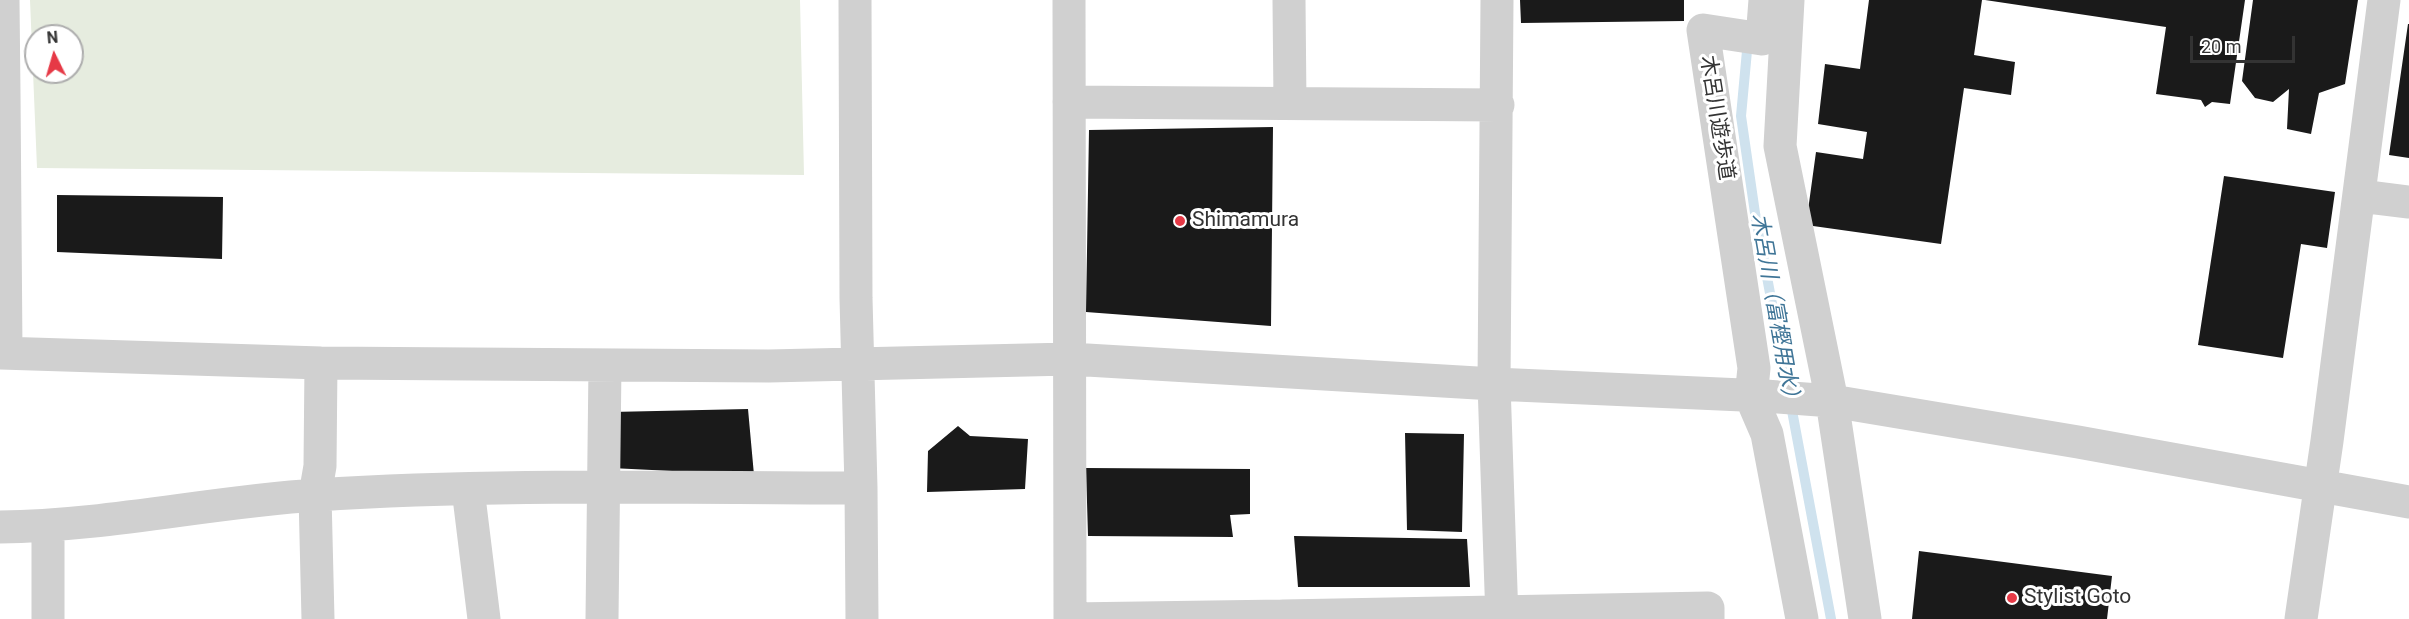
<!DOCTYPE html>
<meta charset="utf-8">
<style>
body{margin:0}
#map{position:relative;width:2409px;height:619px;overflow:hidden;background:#fff;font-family:Roboto,sans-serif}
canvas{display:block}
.north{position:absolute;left:24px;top:24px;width:60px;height:60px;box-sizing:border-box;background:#fff;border:2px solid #adadad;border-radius:50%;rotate:355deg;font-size:16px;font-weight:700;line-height:24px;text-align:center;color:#333}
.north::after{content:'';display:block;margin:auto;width:21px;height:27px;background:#e63946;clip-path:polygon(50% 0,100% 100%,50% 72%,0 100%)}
.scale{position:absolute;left:2190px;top:36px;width:105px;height:27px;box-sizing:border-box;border:3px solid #333;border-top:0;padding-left:8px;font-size:18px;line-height:21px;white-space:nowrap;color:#333;-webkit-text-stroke:4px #fff;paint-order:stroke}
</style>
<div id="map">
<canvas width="2409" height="619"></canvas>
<div class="north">N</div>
<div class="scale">20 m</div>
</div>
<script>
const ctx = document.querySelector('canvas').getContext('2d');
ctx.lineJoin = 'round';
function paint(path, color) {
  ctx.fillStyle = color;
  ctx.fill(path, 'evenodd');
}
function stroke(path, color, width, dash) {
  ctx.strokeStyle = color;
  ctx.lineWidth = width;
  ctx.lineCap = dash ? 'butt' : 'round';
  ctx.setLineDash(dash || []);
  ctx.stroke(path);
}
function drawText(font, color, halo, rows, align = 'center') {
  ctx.font = font + ' Roboto,"Noto Sans JP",sans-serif';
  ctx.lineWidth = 6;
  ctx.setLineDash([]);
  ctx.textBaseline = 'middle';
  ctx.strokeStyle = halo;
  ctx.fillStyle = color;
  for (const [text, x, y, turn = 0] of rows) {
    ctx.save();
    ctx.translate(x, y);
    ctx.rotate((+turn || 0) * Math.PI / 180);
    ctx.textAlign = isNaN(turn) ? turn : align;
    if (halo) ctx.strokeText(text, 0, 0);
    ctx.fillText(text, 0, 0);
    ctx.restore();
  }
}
paint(new Path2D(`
 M30,0H800L804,175L37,168ZM36,36H72V72H36Z`), '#e6ecdf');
stroke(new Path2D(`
 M1748,40L1741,116L1755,213L1831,619`), '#cfe2ee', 10);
paint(new Path2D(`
 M1520,0H1684V21L1521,23Z
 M1869,0H1982L1974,55L2015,62L2011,95L1964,88L1941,244L1806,225L1816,152L1863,159L1867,132L1818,124L1825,64L1860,69Z
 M1985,0H2245L2230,104L2212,102L2205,107L2201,100L2156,94L2166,27Z
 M2253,0H2358L2345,84L2319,93L2311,134L2287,129L2289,89L2273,102L2255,98L2242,81Z
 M2408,24H2409V158L2389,155Z
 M1273,127L1271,326L1086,312L1089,130Z
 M2224,176L2335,192L2327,248L2301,244L2283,358L2198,345Z
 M57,195L223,197L222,259L57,252Z
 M748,409L754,475L611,468V412Z
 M958,426L970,436L1028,439L1025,489L927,492L928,451Z
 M1405,433L1464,434L1462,532L1407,530Z
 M1086,468L1250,469V514L1230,515L1233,537L1088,536Z
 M1294,536L1467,539L1470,587H1298Z
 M1919,551L2112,576L2107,619H1912Z`), '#1a1a1a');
stroke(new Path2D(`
 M3,0L4,93
 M855,0L856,298L861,488L862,619
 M1069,0L1070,618
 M1289,0L1290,103
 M1497,0L1494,384L1502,619
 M1765,0L1762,39L1703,30L1754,368L1751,397L1767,434L1802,619
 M1788,0L1780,146L1832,401L1865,619
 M0,93H4L6,353
 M1069,102L1498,105
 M2360,196L2409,202
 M0,353L321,363L769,366L1070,359L1494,384L1765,396L1832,401L2078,442L2409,502
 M468,489L484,619
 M0,527C106,526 210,502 316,495C497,483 680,488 861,488
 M48,619V527
 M318,619L315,495L320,466L321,363
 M602,619L605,365
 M1070,619L1283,616
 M1283,619V616L1708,608V619
 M2301,619L2327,441L2384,0`), '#d0d0d0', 33);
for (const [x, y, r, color] of [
 [1180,221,6,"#e63946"],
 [2012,598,6,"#e63946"]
]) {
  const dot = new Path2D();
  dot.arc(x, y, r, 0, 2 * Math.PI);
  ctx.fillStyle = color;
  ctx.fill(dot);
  stroke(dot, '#fff', 2);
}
drawText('21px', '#333', '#fff', [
 ["木呂川遊歩道",1716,118,81]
]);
drawText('21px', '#333', '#fff', [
 ["Shimamura",1192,221],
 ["Stylist Goto",2024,598]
], 'left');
drawText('italic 22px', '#3f7597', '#fff', [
 ["木呂川（富樫用水）",1774,311,80]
]);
</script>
